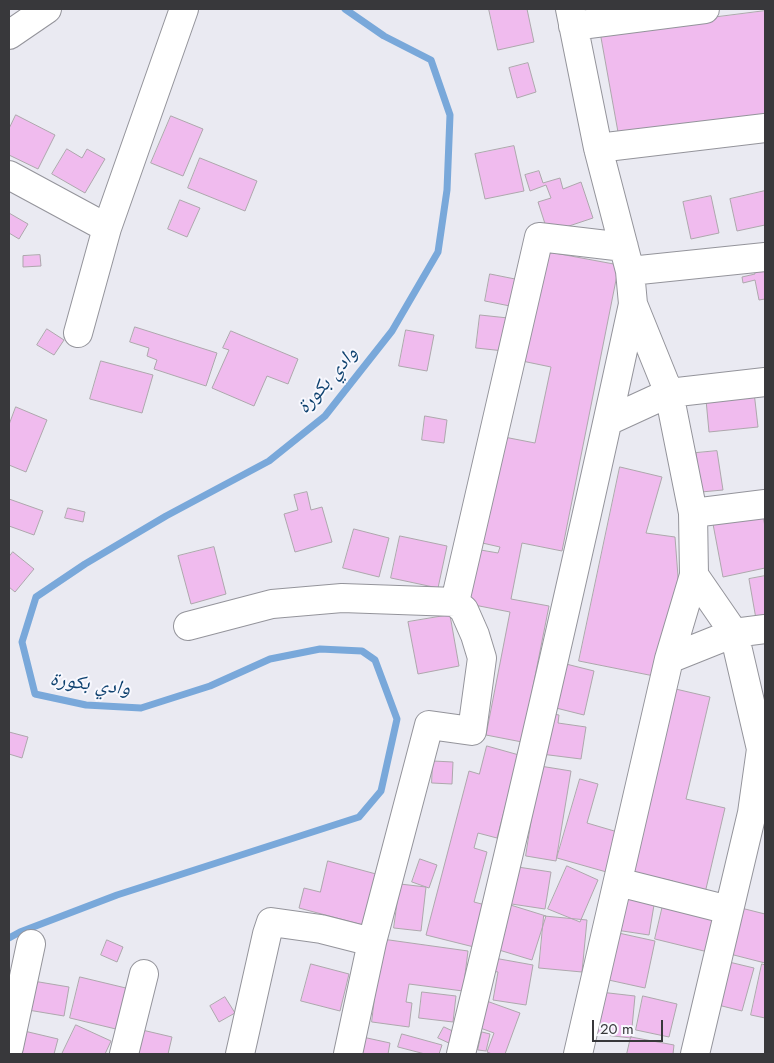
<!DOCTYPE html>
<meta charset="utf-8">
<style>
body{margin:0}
#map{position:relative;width:774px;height:1063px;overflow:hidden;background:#eaeaf2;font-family:Jost,sans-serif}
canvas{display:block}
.frame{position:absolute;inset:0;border:10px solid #38383b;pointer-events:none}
.scale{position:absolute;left:592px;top:1020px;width:71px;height:22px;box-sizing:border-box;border:2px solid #38383b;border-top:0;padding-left:6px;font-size:15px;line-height:18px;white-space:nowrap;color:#38383b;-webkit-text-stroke:4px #f8f8fe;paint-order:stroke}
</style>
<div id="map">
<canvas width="774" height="1063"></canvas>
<div class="frame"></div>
<div class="scale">20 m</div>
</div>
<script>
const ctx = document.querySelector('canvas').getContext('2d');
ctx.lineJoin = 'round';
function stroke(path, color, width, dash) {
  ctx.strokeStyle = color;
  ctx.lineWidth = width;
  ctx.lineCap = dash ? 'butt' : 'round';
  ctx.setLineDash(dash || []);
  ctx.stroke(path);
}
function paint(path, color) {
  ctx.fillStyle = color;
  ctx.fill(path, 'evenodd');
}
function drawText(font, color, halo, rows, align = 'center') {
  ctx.font = font + ' Jost,"Noto Naskh Arabic",sans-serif';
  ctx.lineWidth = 4;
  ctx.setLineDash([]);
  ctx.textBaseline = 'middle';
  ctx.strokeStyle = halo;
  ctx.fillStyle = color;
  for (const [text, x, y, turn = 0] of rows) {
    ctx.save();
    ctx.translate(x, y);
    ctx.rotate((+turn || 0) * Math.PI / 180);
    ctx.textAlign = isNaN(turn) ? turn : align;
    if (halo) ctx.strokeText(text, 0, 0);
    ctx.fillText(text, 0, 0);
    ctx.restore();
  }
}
stroke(new Path2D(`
 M9,938L20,932L117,895L359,817L381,791L397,719L375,660L362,651L320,649L270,659L210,686L141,708L86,705L35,694L22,642L36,597L85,564L166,516L269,461L325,416L392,331L438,252L447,190L450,115L431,60L384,36L345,9`), '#79a8da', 7);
const building = new Path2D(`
 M489,9H527L534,42L498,50Z
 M765,11V115L618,132L600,32Z
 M528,63L536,92L517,98L509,68Z
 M16,115L55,135L38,169L9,155V129Z
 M171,116L203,129L183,176L151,163Z
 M514,146L524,191L485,199L475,154Z
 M67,149L82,158L87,149L105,159L85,193L52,174Z
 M200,158L257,181L245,211L188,188Z
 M539,171L543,183L560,178L563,189L581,182L593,218L548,233L538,202L551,198L546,185L530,191L525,175Z
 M765,191V225L737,231L730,199Z
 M711,196L719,233L691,239L683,202Z
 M180,200L200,208L187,237L168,229Z
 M9,213L28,224L19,239L9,233Z
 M544,251L619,265L562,551L522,543L511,599L549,606L522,742L486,735L510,612L464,603L475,549L498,553L500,547L478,542L499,436L535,443L551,367L522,361Z
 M40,255L41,266L23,267V256Z
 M765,258V299L759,300L755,280L743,283L742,277L755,274L752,261Z
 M490,274L515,279L510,306L485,301Z
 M480,315L508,318L504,351L476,348Z
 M135,327L217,353L206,386L154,369L157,360L147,356L149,348L130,342Z
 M47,329L64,340L54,355L37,345Z
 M406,330L434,335L427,371L399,366Z
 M231,331L298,359L288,384L267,376L254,406L212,388L229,350L223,348Z
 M101,361L153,375L142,413L90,399Z
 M753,383L758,427L709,432L705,389Z
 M16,407L47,420L26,472L9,465V425Z
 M425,416L447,420L444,443L422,440Z
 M717,451L723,490L701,492L696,453Z
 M620,467L662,477L646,533L675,537L679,590L654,676L579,661Z
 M307,492L311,510L322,507L332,542L295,552L284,514L298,510L294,495Z
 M9,499L43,511L34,535L9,526Z
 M68,508L85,512L83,522L65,518Z
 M763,515L765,527V568L723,577L713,524Z
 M354,529L389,538L379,577L343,568Z
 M400,536L447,546L438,588L391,578Z
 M214,547L226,594L191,604L178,556Z
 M13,552L34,569L15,592L9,587V557Z
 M765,576V617L756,619L749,579Z
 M450,615L459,666L418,674L408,622Z
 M558,662L594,671L584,715L548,706Z
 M667,687L710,697L686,799L725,808L705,893L672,885L673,881L625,871Z
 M547,713L559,715L558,723L586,727L581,759L541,754Z
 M9,732L28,737L22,758L9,754Z
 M487,746L519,755L497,838L478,833L474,848L487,852L474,902L493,907L482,949L426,935L469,771L479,774Z
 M433,761L453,762L452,784L432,783Z
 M540,766L571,771L556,861L526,856Z
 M580,779L598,784L587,823L621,833L610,873L557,858Z
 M420,859L437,865L429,888L412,882Z
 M328,861L376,874L363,925L299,908L304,888L320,892Z
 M511,866L551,872L545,909L505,903Z
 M567,866L598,880L580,922L548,909Z
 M400,884L426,887L421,931L394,928Z
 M622,893L655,899L649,935L616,930Z
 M504,903L546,916L532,960L499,950L506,927L497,924Z
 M663,905L717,918L708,952L655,939Z
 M737,907L765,914V963L726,953Z
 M544,916L587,920L582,972L539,968Z
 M614,932L655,941L645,988L604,979Z
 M382,939L468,951L463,991L409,984L406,1002L412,1003L409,1027L372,1022Z
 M107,940L123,947L117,962L101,955Z
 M494,958L533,965L526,1005L493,1000L498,972L492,971Z
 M729,962L754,968L742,1011L718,1005Z
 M311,964L349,974L340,1011L301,1001Z
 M762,964L765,965V1018L751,1015Z
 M80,977L130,989L120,1030L70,1018Z
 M27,980L69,987L64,1016L22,1009Z
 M422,992L456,996L453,1022L419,1018Z
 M600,992L635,996L631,1038L596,1034Z
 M643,996L677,1004L669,1037L636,1030Z
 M225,997L235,1013L219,1022L210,1006Z
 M481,999L520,1013L505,1054H492L487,1052L494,1033L472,1025Z
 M76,1025L111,1041L105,1054H62Z
 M444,1027L457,1033L451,1044L438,1038Z
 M138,1029L172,1037L168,1054H131Z
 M20,1030L58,1039L54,1054H27L15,1052Z
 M482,1032L490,1034L486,1051L478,1050Z
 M402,1034L442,1045L439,1054H425L398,1047Z
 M358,1036L390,1043L388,1054H354Z
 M631,1037L674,1045L673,1054H627Z`);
paint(building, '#f0bbee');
stroke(building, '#ada7ac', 1);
const minor = new Path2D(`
 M570,9L598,148L630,271L633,304L669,393L693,513L694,575L734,633L761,749L752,813L695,1054
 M573,26L705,9
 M9,35L47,9
 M598,148L765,128
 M9,175L107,228
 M630,271L765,257
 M78,333L107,228L184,9
 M608,421L669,393L765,382
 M693,513L765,504
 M188,626L272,604L342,598L455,602
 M669,659L734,633L765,629
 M618,882L729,910
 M9,1047L31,944
 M124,1054L144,974
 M240,1054L267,934L271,922L321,929L372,942
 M348,1054L372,942L429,725L472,731L482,658L475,635L464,610L455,602L539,237L624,247
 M461,1054C521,805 579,555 633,304
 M578,1054L669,659L694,575`);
stroke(minor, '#94949b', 30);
stroke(minor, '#fff', 28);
drawText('italic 20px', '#0d406e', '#f8f8fe', [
 ["وادي بكورة",328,381,-49],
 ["وادي بكورة",90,685,7]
]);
</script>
